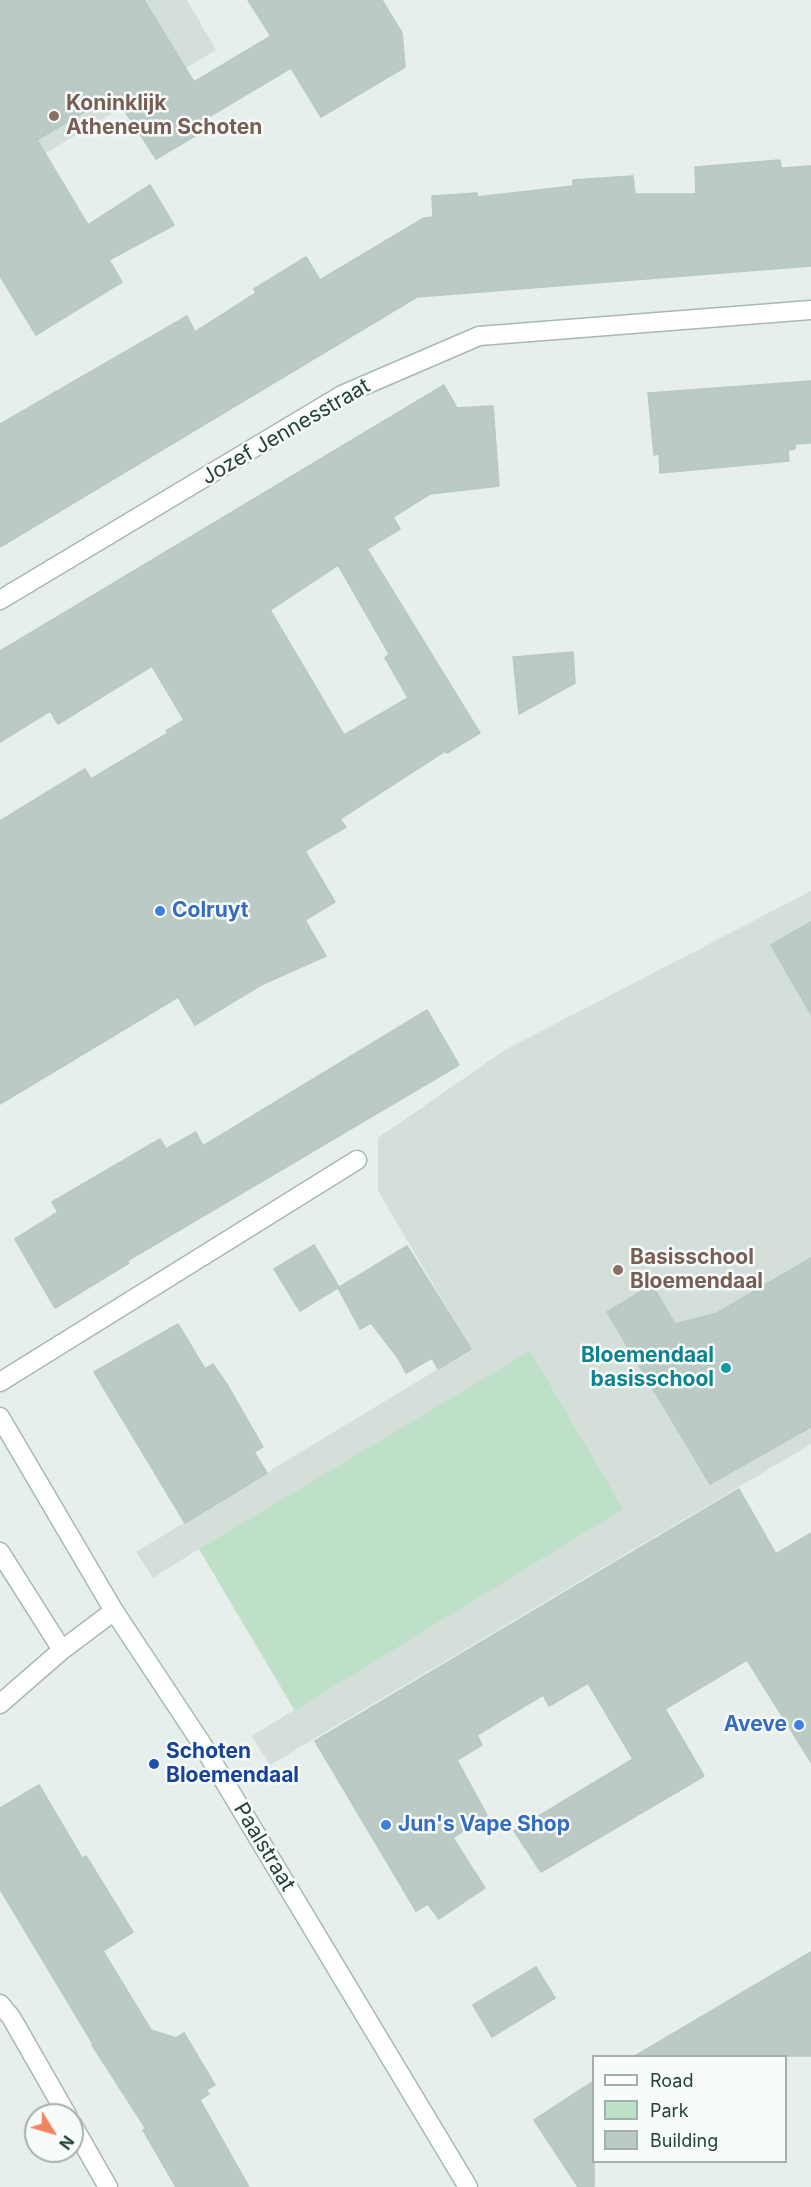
<!DOCTYPE html>
<style>
body{margin:0}
#map{position:relative;width:811px;height:2187px;overflow:hidden;background:#e6efeb;font-family:Inter,sans-serif}
canvas{display:block}
.legend{position:absolute;left:592px;top:2055px;width:195px;height:108px;box-sizing:border-box;background:#f7fbf9;border:2px solid #a3b1ad;margin:0;padding:8px 10px;list-style:none;font-size:18px;color:#24423a}
.legend li{display:flex;align-items:center;gap:12px;height:30px}
.legend b{width:30px;border:2px solid #a3b1ad}
.north{position:absolute;left:24px;top:2103px;width:60px;height:60px;box-sizing:border-box;background:#f7fbf9;border:2px solid #a3b1ad;border-radius:50%;rotate:127deg;font-size:16px;font-weight:700;line-height:24px;text-align:center;color:#24423a}
.north::after{content:'';display:block;margin:auto;width:21px;height:27px;background:#f4845f;clip-path:polygon(50% 0,100% 100%,50% 72%,0 100%)}
</style>
<div id="map">
<canvas width="811" height="2187"></canvas>
<ul class="legend">
<li><b style="height:8px;background:#fff"></b>Road</li>
<li><b style="height:16px;background:#bfe0c8"></b>Park</li>
<li><b style="height:16px;background:#bbcac4"></b>Building</li>
</ul>
<div class="north">N</div>
</div>
<script>
const ctx = document.querySelector('canvas').getContext('2d');
ctx.lineJoin = 'round';
function paint(path, color) {
  ctx.fillStyle = color;
  ctx.fill(path, 'evenodd');
}
function stroke(path, color, width, dash) {
  ctx.strokeStyle = color;
  ctx.lineWidth = width;
  ctx.lineCap = dash ? 'butt' : 'round';
  ctx.setLineDash(dash || []);
  ctx.stroke(path);
}
function drawText(font, color, halo, rows, align = 'center') {
  ctx.font = font + ' Inter,sans-serif';
  ctx.lineWidth = 5;
  ctx.setLineDash([]);
  ctx.textBaseline = 'middle';
  ctx.strokeStyle = halo;
  ctx.fillStyle = color;
  for (const [text, x, y, turn = 0] of rows) {
    ctx.save();
    ctx.translate(x, y);
    ctx.rotate((+turn || 0) * Math.PI / 180);
    ctx.textAlign = isNaN(turn) ? turn : align;
    if (halo) ctx.strokeText(text, 0, 0);
    ctx.fillText(text, 0, 0);
    ctx.restore();
  }
}
paint(new Path2D(`
 M0,0H187L216,50L0,181Z
 M811,891V1444L270,1765L252,1736L294,1710L199,1549L153,1578L136,1552L471,1349L378,1191V1138L505,1050Z`), '#d4dfda');
paint(new Path2D(`
 M530,1351L623,1509L295,1710L199,1549Z`), '#bfe0c8');
const building = new Path2D(`
 M0,0H144L194,82L271,36L248,0H382L402,33L405,67L321,117L291,68L190,128L195,136L156,159L114,94L37,140L88,225L150,185L174,225L109,260L122,282L36,335L0,276Z
 M780,160L781,168L811,166V266L417,297L0,547V424L187,316L195,332L256,293L254,289L306,257L320,280L424,218L433,217L432,196L477,193V197L573,186V180L633,176L635,194H696L695,167Z
 M811,381V443L795,444V449L788,450L789,461L660,473L659,454L654,455L648,393Z
 M444,385L457,408L493,406L499,486L430,494L393,517L400,529L367,549L480,733L447,753L445,751L340,819L346,827L305,851L335,902L305,920L326,956L261,985L195,1025L178,997L0,1104V821L85,769L91,779L168,733L166,731L184,720L152,666L58,724L50,711L0,742V651ZM338,565L389,654L385,658L408,698L344,735L270,610Z
 M573,652L575,683L519,714L513,657Z
 M811,922V1014L771,945Z
 M427,1010L459,1065L127,1261L129,1263L55,1308L15,1239L58,1212L52,1202L160,1139L166,1149L196,1132L203,1146Z
 M314,1245L339,1287L300,1311L274,1269Z
 M407,1246L471,1349L438,1369L432,1358L406,1373L398,1358L371,1323L360,1329L338,1288Z
 M811,1258V1427L710,1484L607,1312L652,1285L675,1324L717,1313Z
 M178,1324L205,1369L213,1364L228,1386L263,1447L254,1452L267,1473L185,1523L94,1372Z
 M739,1489L776,1554L811,1533V1762L747,1660L665,1709L704,1776L541,1872L514,1831L633,1759L588,1683L549,1706L543,1695L477,1735L482,1745L457,1760L487,1815L453,1838L485,1888L439,1919L428,1904L416,1911L315,1741Z
 M39,1785L82,1858L86,1856L133,1932L103,1951L151,2030L176,2038L184,2033L215,2085L206,2090L209,2094L200,2100L249,2187H176L143,2130L146,2129L92,2045L93,2044L0,1889V1808Z
 M811,1952V2056H635Z
 M536,1967L555,1998L492,2037L473,2005Z
 M594,2081V2187H578L534,2120Z`);
paint(building, '#bbcac4');
stroke(building, '#b8c9c2', 1.5);
const lane = new Path2D(`
 M0,1382L357,1160`);
const street = new Path2D(`
 M0,600L342,395L479,336L811,310
 M0,1552L62,1650
 M0,1704L62,1650L114,1611
 M0,2004L11,2017L67,2115
 M72,2124L108,2187`);
const secondary = new Path2D(`
 M0,1417L114,1611L200,1741L468,2187`);
stroke(lane, '#a8b8b2', 21);
stroke(street, '#a8b8b2', 21);
stroke(secondary, '#a4bbb3', 21);
stroke(lane, '#fff', 18);
stroke(street, '#fff', 18);
stroke(secondary, '#fff', 18);
for (const [x, y, r, color] of [
 [54,116,6,"#8d6e63"],
 [160,911,6,"#3f7fe0"],
 [618,1270,6,"#8d6e63"],
 [726,1368,6,"#0f9aa8"],
 [799,1725,6,"#3f7fe0"],
 [154,1764,6,"#1a4fb4"],
 [386,1825,6,"#3f7fe0"]
]) {
  const dot = new Path2D();
  dot.arc(x, y, r, 0, 2 * Math.PI);
  ctx.fillStyle = color;
  ctx.fill(dot);
  stroke(dot, '#f7fbf9', 2);
}
drawText('bold 21px', '#785e54', '#f7fbf9', [
 ["Koninklijk",66,104],
 ["Atheneum Schoten",66,128],
 ["Basisschool",630,1258],
 ["Bloemendaal",630,1282]
], 'left');
drawText('21px', '#24423a', '#f7fbf9', [
 ["Jozef Jennesstraat",286,432,-30],
 ["Paalstraat",264,1847,59]
]);
drawText('bold 21px', '#366cbe', '#f7fbf9', [
 ["Colruyt",172,911],
 ["Aveve",787,1725,"right"],
 ["Jun's Vape Shop",398,1825]
], 'left');
drawText('bold 21px', '#0d838f', '#f7fbf9', [
 ["Bloemendaal",714,1356],
 ["basisschool",714,1380]
], 'right');
drawText('bold 21px', '#164399', '#f7fbf9', [
 ["Schoten",166,1752],
 ["Bloemendaal",166,1776]
], 'left');
</script>
